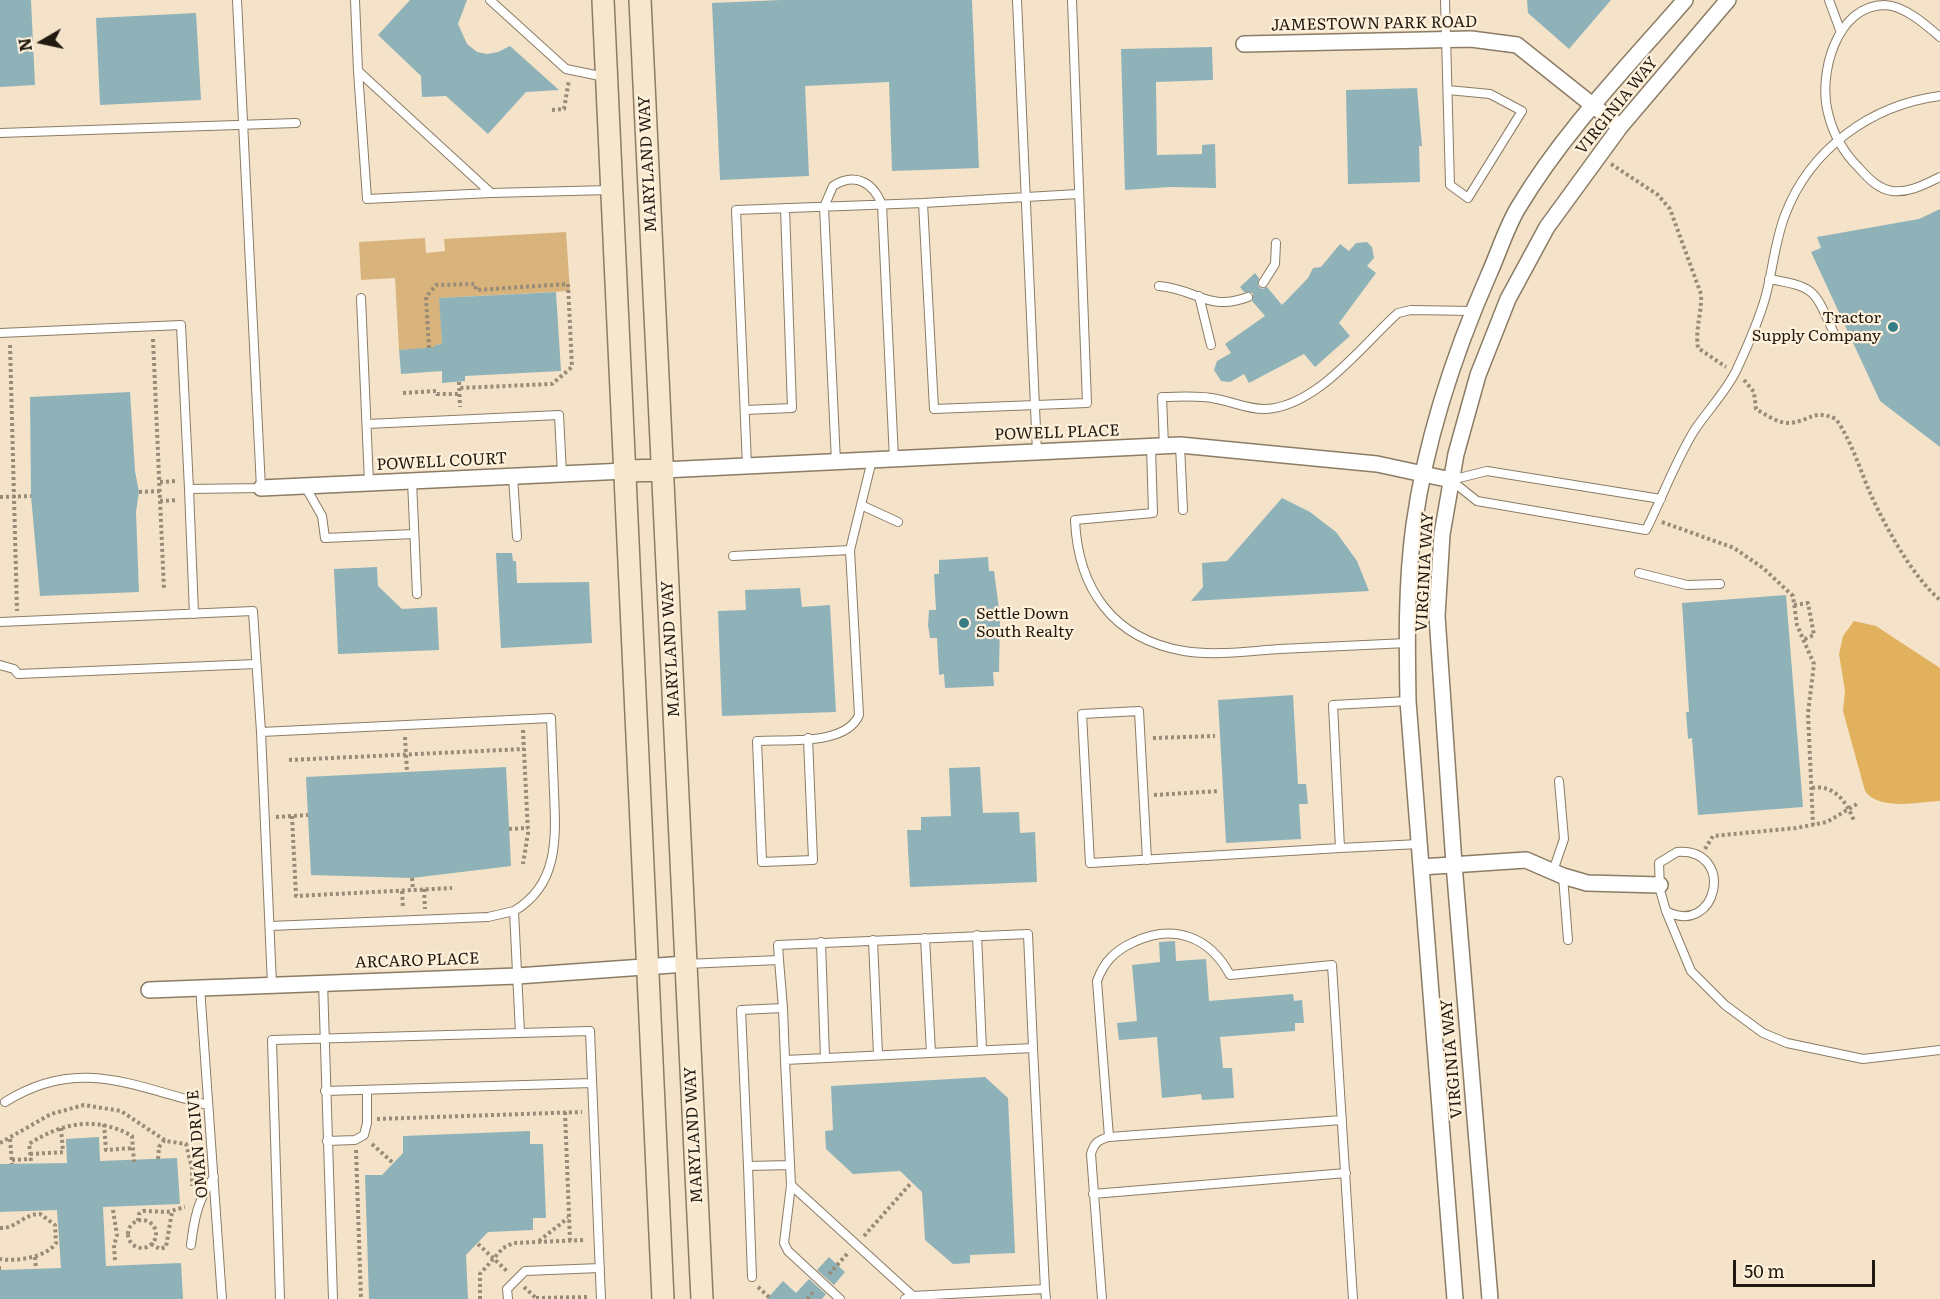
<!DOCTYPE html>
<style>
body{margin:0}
#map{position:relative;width:1940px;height:1299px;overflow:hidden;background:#f4e3c9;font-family:Literata,serif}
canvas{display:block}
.north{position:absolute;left:12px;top:12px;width:60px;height:60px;-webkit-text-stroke:4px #fff1dc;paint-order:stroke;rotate:261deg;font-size:16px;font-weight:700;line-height:24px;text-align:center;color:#201a11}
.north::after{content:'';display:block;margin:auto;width:21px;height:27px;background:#201a11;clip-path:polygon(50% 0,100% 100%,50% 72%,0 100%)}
.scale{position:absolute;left:1733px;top:1260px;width:142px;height:27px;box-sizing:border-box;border:3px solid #201a11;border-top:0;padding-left:8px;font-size:18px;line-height:21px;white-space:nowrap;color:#201a11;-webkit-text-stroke:4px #fff1dc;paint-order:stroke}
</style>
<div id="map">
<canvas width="1940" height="1299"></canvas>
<div class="north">N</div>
<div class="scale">50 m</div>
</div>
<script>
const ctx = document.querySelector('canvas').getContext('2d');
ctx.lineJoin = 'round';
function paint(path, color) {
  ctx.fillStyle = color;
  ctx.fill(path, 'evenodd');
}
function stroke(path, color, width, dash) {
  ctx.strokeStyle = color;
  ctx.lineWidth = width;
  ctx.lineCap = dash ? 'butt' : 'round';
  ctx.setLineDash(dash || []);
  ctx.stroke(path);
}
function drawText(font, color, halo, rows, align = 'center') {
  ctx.font = font + ' Literata,serif';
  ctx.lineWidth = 4.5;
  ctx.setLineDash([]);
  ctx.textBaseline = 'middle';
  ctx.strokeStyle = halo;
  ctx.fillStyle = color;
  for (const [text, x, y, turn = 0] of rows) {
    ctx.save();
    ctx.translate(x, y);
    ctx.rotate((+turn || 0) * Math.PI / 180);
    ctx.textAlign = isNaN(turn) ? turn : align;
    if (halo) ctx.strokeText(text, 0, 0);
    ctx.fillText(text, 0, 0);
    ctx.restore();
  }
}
paint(new Path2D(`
 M566,232L570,291L440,298L442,344L435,345V348L399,350L395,278L361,280L359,242L425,238L426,253L445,251L444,239Z`), '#d8b47c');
paint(new Path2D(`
 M1854,621L1876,626L1940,668V801C1918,802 1879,811 1865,791L1843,711L1845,691L1839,654L1843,636Z`), '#e2b15e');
paint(new Path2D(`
 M0,0H31L35,85L0,87Z
 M410,0H467L458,24L467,44L477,52L487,54L498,52L510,46L559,90L526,92L488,134L446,96L422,97L421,76L378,35Z
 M781,0H972L979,168L892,171L889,82L805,86L809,176L720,180L712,3Z
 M1527,0H1611L1569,49L1528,13Z
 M196,13L201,100L100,105L96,18Z
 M1212,47L1213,80L1156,82L1157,155L1202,154V145L1215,144L1216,188L1170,187L1125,190L1121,49Z
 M1417,88L1422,146H1419L1420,182L1348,184L1346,90Z
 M1940,209V447L1880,401L1811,252L1821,248L1817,237L1919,219Z
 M1367,242L1372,247L1374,258L1367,266L1376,273L1339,323L1350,336L1315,367L1304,354L1249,383L1244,374L1230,382L1221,381L1214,370L1217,361L1231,353L1225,344L1265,316L1252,301L1253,293L1244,292L1240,287L1255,273L1259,278L1258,286L1262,289L1267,287L1282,305L1308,278L1313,268L1321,267L1340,244L1349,251L1356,243Z
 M556,292L561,371L465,376V381L442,383V371L401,374L399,350L435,347V345L442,344L439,298Z
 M130,392L135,471L139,492L136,512L139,592L40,596L31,496L30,397Z
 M1282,498L1310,512L1336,532L1357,561L1369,591L1191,601L1203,587L1202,563L1227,561Z
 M496,553H512L513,561H516L517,583L589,582L592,643L501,648Z
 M988,557L989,571H994L1000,617L999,672H993L994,686L945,688L944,674L939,675L937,638H930L928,625L929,610H936L934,574H939V560Z
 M377,567L378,586L402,609L437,607L439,650L338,654L334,569Z
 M800,588L802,607L830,605L836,712L722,716L718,611L746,610L745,590Z
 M1786,595L1803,807L1698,815L1692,738L1688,739L1686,712H1689L1682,603Z
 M1293,695L1298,784H1306L1308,804H1299L1301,839L1226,843L1218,700Z
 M506,767L511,866L412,878L311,875L306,777Z
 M980,767L983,813L1019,812L1020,833L1035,832L1037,882L910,887L907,830H921V817L951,816L949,768Z
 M1175,941L1176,961L1206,959L1209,1001L1293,994L1294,1001L1302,1000L1304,1023H1295V1031L1220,1037L1223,1068H1232L1234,1098L1202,1100L1201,1094L1162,1098L1157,1037L1119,1040L1117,1023L1137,1021L1132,965L1160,962L1159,942Z
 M985,1077L1008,1098L1015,1253L970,1255V1263L953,1264L925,1240L922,1192L900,1171L853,1174L826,1149L825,1131L833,1130L831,1086Z
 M530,1131V1144H543L546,1218H533V1230L488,1232L466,1255L468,1299H369L365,1175H382L403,1153V1136Z
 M99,1137L100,1161L177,1158L180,1204L103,1207L106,1266L181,1263L183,1299H0V1270L61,1268L57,1210L0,1212V1164L67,1163L66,1139Z
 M829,1257L845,1272L834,1285L817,1270Z
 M809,1279L826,1294L822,1299H767L783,1281L796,1293Z`), '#8fb2b9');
const service = new Path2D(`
 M355,0L358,71L491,193L610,190
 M490,0L566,69L605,77
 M1017,0L1037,452
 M1072,0L1087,403L934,409L923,203L1078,194
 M1445,0L1450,185L1468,198L1522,111L1490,94L1448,90
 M1829,0L1840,30
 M1940,37C1926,25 1905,6 1885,5C1836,5 1818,75 1828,113C1833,134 1844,153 1859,168C1868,178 1878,189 1892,191C1910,193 1925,184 1940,177
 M358,71L367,199L491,193
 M0,133L296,123
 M1769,279C1815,287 1814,289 1833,331
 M1263,283L1275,264L1276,243
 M1159,286C1197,289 1208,312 1248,297
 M1199,296L1211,345
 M361,298L369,483
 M0,333L181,325L189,489
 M745,410L792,408L785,208
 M367,424L559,415L562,474
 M1180,445L1183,510
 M1164,446L1162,397C1180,397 1199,395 1217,399C1233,402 1250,410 1266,409C1318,406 1363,344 1398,313L1411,310L1473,311
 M1151,447L1153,513L1075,520C1078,589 1113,639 1184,651C1215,656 1249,651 1280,649C1322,647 1365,645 1407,643
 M836,462L824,207L833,186C855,172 873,182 882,205L894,459
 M747,465L736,210L923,203
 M513,477L517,537
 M1451,480L1487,471L1661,499
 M412,481L417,594
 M1452,481L1477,501L1646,530C1662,498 1675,462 1694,431C1707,411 1725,393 1736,371C1747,347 1759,321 1766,295C1773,268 1775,241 1785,215C1810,149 1871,105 1940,96
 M305,486L322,516L325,538L414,534
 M861,505L898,522
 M733,556L850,550L872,460
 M1639,573L1687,585L1720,584
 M194,614L189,489L261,488L237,0
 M0,622L253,611L261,732L551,718C552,743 553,767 554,792C556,837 559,885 514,911L520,1033
 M0,665L14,669L18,674L256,664
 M1408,701L1333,705L1340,848L1419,844
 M261,732L272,985
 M808,738L813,860L762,862L757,741C786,739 846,746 859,715L850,550
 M1677,852C1737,848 1717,938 1666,911L1660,890L1659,863Z
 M1147,860L1139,711L1082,714L1090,863L1340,848
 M1553,871L1564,839L1559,781
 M1563,876L1568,940
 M1666,911L1691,971L1725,1005L1763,1033L1787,1043L1863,1059L1940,1050
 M270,926L488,917L514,911
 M977,935L982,1050
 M925,938L931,1053
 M873,940L878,1055
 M821,942L825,1058
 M779,960L778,945L1028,934L1033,1048
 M686,964L779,960L783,1008L741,1010L748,1166L790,1165
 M323,982L333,1299
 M200,987L222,1299
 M783,1008L785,1060L1033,1048L1045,1289L912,1296L905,1299
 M785,1060L791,1185L784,1243L788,1251L840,1299
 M325,1091L592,1083
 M5,1102C78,1056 132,1086 208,1105
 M1109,1137L1342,1120
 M327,1141L355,1140L364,1135L367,1123V1090
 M748,1166L752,1277
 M791,1185L915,1298
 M1093,1194L1346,1173
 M191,1245C194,1219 198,1199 214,1177
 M1045,1289L1046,1299
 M280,1299L272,1040L590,1031L601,1299
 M508,1299L507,1289L525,1271L600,1268
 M1102,1299L1091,1154C1094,1143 1098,1140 1109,1137L1097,981C1104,961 1116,950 1134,942C1174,923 1210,937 1230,975L1332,965L1353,1299`);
const minor = new Path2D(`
 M1244,44L1471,39L1517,45L1620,127
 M663,470L1180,445L1377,464L1451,480
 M261,488L625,471
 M1421,867L1526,860L1563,876L1587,883L1660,885
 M149,990L517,976L686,964
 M1455,1299L1408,701C1407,642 1406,583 1414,525C1426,438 1454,354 1489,274C1499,252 1506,228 1518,208C1564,131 1627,67 1685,0
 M1490,1299L1454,864L1437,616L1442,534L1456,454L1478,375L1508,299L1547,227L1620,127L1728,0`);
const secondary = new Path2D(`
 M603,0L663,1299
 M640,0L702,1299
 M625,471L663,470`);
stroke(service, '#8b7c65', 10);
stroke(minor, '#8b7c65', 18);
stroke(secondary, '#8b7c65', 24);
stroke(new Path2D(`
 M552,110L564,109L569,80
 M1611,164L1658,195L1670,209L1701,294C1702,313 1695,328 1698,348L1726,367
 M153,339L164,590
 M10,345L17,611
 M429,348L426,297L436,285L475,284L476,290L568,284L572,367L552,384L459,388
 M1744,380L1754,392L1756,409C1766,415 1779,424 1791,423C1811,420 1814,409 1836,419C1852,442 1860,470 1871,495C1886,528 1913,577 1940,600
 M459,382L460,407
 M403,393L436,391L437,394H459
 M160,482L177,481
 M139,492L160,491
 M0,497L31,496
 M160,501L178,500
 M1662,522L1734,548L1763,568L1793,596L1797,625L1814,664L1808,713L1813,825
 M1794,605L1808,603L1814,635L1803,640
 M523,730L528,833L523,864
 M405,737L407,772
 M1153,738L1215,736
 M289,760L524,749
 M1812,788C1834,784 1847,802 1854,821
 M1154,795L1219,791
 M292,816L296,896L452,888
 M276,817L308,815
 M509,829L528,828
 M1705,849L1713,836L1796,828L1827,822L1857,804
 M412,878L413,890
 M424,889L425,909
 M402,891L403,908
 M565,1112L570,1241
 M377,1119L582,1112
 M104,1124L106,1150L133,1148
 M61,1128L63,1152
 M10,1139L12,1164
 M0,1143L51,1114L84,1105L121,1111L166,1141L186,1144L192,1168V1186
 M372,1144L393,1163
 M356,1150L361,1299
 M30,1154L66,1152
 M158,1159L159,1147L165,1139
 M12,1160L31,1159
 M31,1161L29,1144C63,1122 97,1116 132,1136L134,1162
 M113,1210L117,1235L114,1245L115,1261
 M128 1234a14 14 0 1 1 28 0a14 14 0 1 1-28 0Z
 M138,1221L139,1214L143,1211L167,1212L185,1207
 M0,1228C16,1229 23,1214 40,1214L55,1225L56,1243C47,1257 16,1262 0,1259
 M864,1236L912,1182
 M539,1241L568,1218
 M151,1244L160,1249L166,1247L172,1212
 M478,1244L508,1272
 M35,1257L36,1269
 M0,1268H1
 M829,1274L848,1253
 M524,1287L537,1299
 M758,1287L771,1299
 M536,1298L588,1297
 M480,1299V1274L503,1248L513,1243L586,1240
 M807,1299L814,1291`), '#988c79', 4, [3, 3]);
stroke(service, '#fff', 8);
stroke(minor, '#fff', 15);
stroke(secondary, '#f7e7cc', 21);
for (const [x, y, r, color] of [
 [1893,327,6,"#367d88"],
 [964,623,6,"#367d88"]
]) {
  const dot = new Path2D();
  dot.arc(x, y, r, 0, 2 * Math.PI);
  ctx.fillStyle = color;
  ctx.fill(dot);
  stroke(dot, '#fff1dc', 2);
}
drawText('16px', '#201a11', '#fff1dc', [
 ["JAMESTOWN PARK ROAD",1374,24,-1],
 ["VIRGINIA WAY",1617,106,-51],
 ["MARYLAND WAY",648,164,-93],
 ["POWELL PLACE",1057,433,-2],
 ["POWELL COURT",442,462,-3],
 ["VIRGINIA WAY",1425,572,-87],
 ["MARYLAND WAY",671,649,-93],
 ["ARCARO PLACE",417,961,-2],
 ["VIRGINIA WAY",1452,1059,-95],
 ["MARYLAND WAY",694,1135,-93],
 ["OMAN DRIVE",198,1144,-95]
]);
drawText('16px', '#201a11', '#fff1dc', [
 ["Tractor",1881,318],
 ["Supply Company",1881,336],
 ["Settle Down",976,614,"left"],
 ["South Realty",976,632,"left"]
], 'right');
</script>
